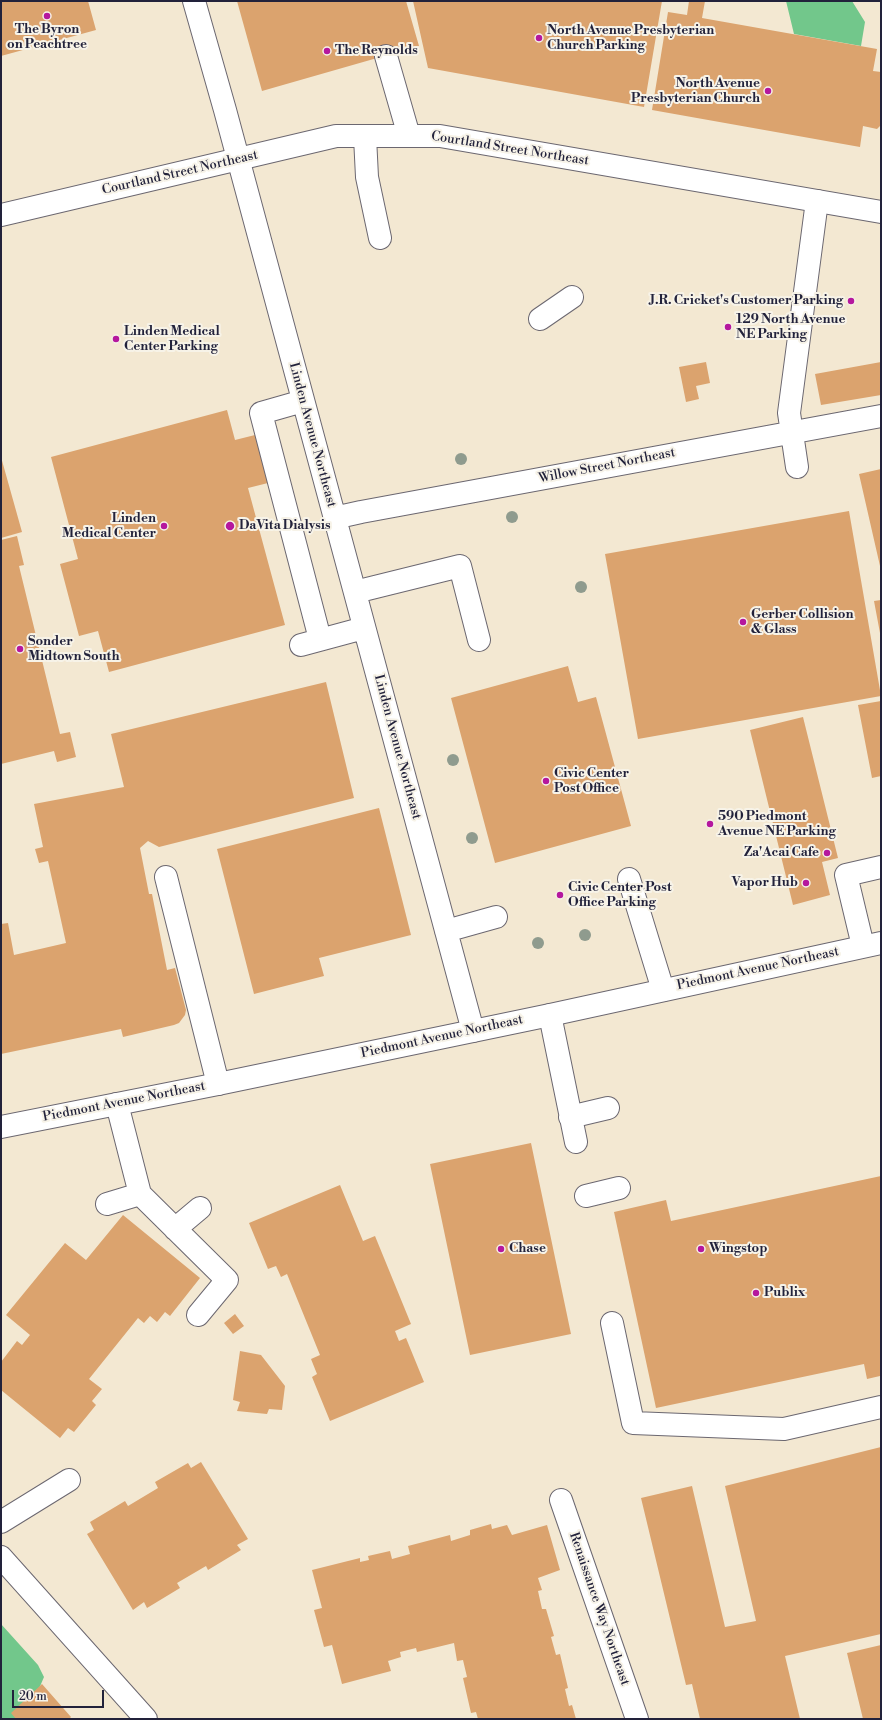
<!DOCTYPE html>
<style>
body{margin:0}
#map{position:relative;width:882px;height:1720px;overflow:hidden;background:#f3e8d2;font-family:"Libre Bodoni",serif}
canvas{display:block}
.frame{position:absolute;inset:0;border:2px solid #22223b;pointer-events:none}
.scale{position:absolute;left:12px;top:1690px;width:92px;height:18px;box-sizing:border-box;border:2px solid #22223b;border-top:0;padding-left:5px;font-size:12px;line-height:14px;white-space:nowrap;color:#22223b;-webkit-text-stroke:3px #f7f3e8;paint-order:stroke}
</style>
<div id="map">
<canvas width="882" height="1720"></canvas>
<div class="frame"></div>
<div class="scale">20 m</div>
</div>
<script>
const ctx = document.querySelector('canvas').getContext('2d');
ctx.lineJoin = 'round';
function paint(path, color) {
  ctx.fillStyle = color;
  ctx.fill(path, 'evenodd');
}
function stroke(path, color, width, dash) {
  ctx.strokeStyle = color;
  ctx.lineWidth = width;
  ctx.lineCap = dash ? 'butt' : 'round';
  ctx.setLineDash(dash || []);
  ctx.stroke(path);
}
function drawText(font, color, halo, rows, align = 'center') {
  ctx.font = font + ' "Libre Bodoni",serif';
  ctx.lineWidth = 4;
  ctx.setLineDash([]);
  ctx.textBaseline = 'middle';
  ctx.strokeStyle = halo;
  ctx.fillStyle = color;
  for (const [text, x, y, turn = 0] of rows) {
    ctx.save();
    ctx.translate(x, y);
    ctx.rotate((+turn || 0) * Math.PI / 180);
    ctx.textAlign = isNaN(turn) ? turn : align;
    if (halo) ctx.strokeText(text, 0, 0);
    ctx.fillText(text, 0, 0);
    ctx.restore();
  }
}
paint(new Path2D(`
 M786,1H852L865,22L861,46L794,34Z
 M1,1624L38,1665L44,1677L26,1719H1Z`), '#72c78b');
paint(new Path2D(`
 M1,1H88L96,30L1,56Z
 M237,1H406L419,46L262,91Z
 M413,1H662L644,107L428,68Z
 M689,1H705L702,18L877,49L873,71L881,72V125L877,129L863,126L860,147L652,110L668,12L687,15Z
 M706,362L710,383L696,386L699,399L686,402L679,367Z
 M881,362V395L821,405L815,374Z
 M227,410L235,440L259,434L272,482L248,488L285,625L109,672L98,631L79,636L60,564L78,559L51,457Z
 M1,457L22,532L1,538Z
 M881,469V566H880L859,474Z
 M849,511L881,696L638,739L605,554Z
 M17,536L24,565L19,566L60,734L70,732L76,757L57,762L54,751L1,764V540Z
 M881,600V633H880L874,601Z
 M568,666L578,702L596,697L631,826L495,863L451,698Z
 M326,682L354,798L159,847L148,841L140,848L149,894H152L167,970L175,968L186,1010L185,1015L179,1023L174,1025L123,1037L121,1029L1,1054V924L8,923L14,955L66,943L48,861L39,863L35,849L43,847L34,804L124,787L111,734Z
 M881,701V776L872,778L858,705Z
 M803,717L838,858L822,862L830,895L793,905L750,730Z
 M379,808L411,935L319,958L324,976L254,994L217,849Z
 M531,1143L571,1334L470,1355L430,1164Z
 M881,1176V1379L880,1376L867,1379L864,1364L656,1408L614,1212L666,1200L671,1221Z
 M340,1185L363,1241L375,1236L411,1324L395,1331L399,1341L406,1338L424,1382L330,1421L312,1377L317,1374L311,1359L320,1355L287,1274L281,1277L276,1266L268,1269L249,1223Z
 M123,1215L200,1278L170,1316L165,1312L157,1322L150,1316L144,1323L138,1318L89,1379L102,1389L92,1401L96,1405L74,1432L68,1428L60,1438L1,1390V1362L17,1341L22,1345L30,1335L6,1315L65,1243L86,1260Z
 M235,1314L244,1326L233,1334L224,1323Z
 M240,1351L261,1355L285,1386L282,1410L269,1409L267,1414L237,1411L240,1402L233,1400Z
 M881,1447V1634L785,1656L800,1719H700L692,1684L686,1685L641,1498L692,1486L725,1627L756,1621L725,1486Z
 M201,1462L248,1539L237,1545L241,1550L208,1570L206,1566L177,1583L180,1588L147,1608L144,1602L133,1610L87,1534L94,1530L90,1522L125,1501L128,1506L158,1488L155,1482L188,1463L191,1468Z
 M491,1524L492,1529L507,1525L512,1535L547,1525L560,1570L538,1578L542,1590L538,1591L542,1609H546L554,1636L551,1637L556,1655L560,1654L568,1688L565,1689L569,1706L572,1705L576,1719H478L476,1712L471,1713L463,1678L467,1677L463,1660L457,1661L454,1643L417,1652L416,1648L400,1652L401,1657L388,1661L391,1671L342,1684L332,1645L324,1647L314,1610L322,1608L312,1570L360,1558V1562L369,1560L368,1556L390,1551L392,1559L410,1554L408,1546L450,1535L451,1541L470,1535V1530Z
 M881,1645V1719H863L847,1653Z
 M42,1684L71,1717L69,1719H16L11,1713Z`), '#dba36e');
const minor = new Path2D(`
 M194,1L225,110L473,1031
 M386,56L409,136
 M365,137L367,177L380,238
 M540,319L572,297
 M303,401L261,413L320,639
 M797,467L789,413L817,201
 M334,518L361,512L881,416
 M355,592L460,566L479,640
 M301,645L364,628
 M166,877L218,1084
 M629,879L663,990
 M446,931L496,917
 M863,946L846,875L881,867
 M550,1015L576,1142
 M117,1104L140,1194L227,1280L198,1315
 M570,1117L608,1108
 M586,1196L619,1188
 M107,1204L140,1194
 M175,1229L200,1208
 M612,1323L633,1423L784,1429L881,1407
 M561,1500L637,1719
 M1,1522L69,1480
 M1,1557L146,1719`);
const major = new Path2D(`
 M1,215L336,136H440L881,212
 M1,1127L218,1084L550,1015L881,943`);
stroke(minor, '#6b6770', 24);
stroke(major, '#6b6770', 24);
stroke(minor, '#fff', 22);
stroke(major, '#fff', 22);
ctx.fillStyle = '#8f9b8e';
for (const [x, y] of [
 [461,459],
 [512,517],
 [581,587],
 [453,760],
 [472,838],
 [585,935],
 [538,943]
]) {
  ctx.beginPath();
  ctx.arc(x, y, 6, 0, 2 * Math.PI);
  ctx.fill();
}
for (const [x, y, r, color] of [
 [47,16,4,"#b5179e"],
 [539,38,4,"#b5179e"],
 [327,51,4,"#b5179e"],
 [768,91,4,"#b5179e"],
 [851,301,4,"#b5179e"],
 [728,327,4,"#b5179e"],
 [116,339,4,"#b5179e"],
 [164,526,4,"#b5179e"],
 [230,526,5,"#b5179e"],
 [743,622,4,"#b5179e"],
 [20,649,4,"#b5179e"],
 [546,781,4,"#b5179e"],
 [710,824,4,"#b5179e"],
 [827,853,4,"#b5179e"],
 [806,883,4,"#b5179e"],
 [560,895,4,"#b5179e"],
 [501,1249,4,"#b5179e"],
 [701,1249,4,"#b5179e"],
 [756,1293,4,"#b5179e"]
]) {
  const dot = new Path2D();
  dot.arc(x, y, r, 0, 2 * Math.PI);
  ctx.fillStyle = color;
  ctx.fill(dot);
  stroke(dot, '#f7f3e8', 1.5);
}
drawText('bold 13px', '#22223b', '#f7f3e8', [
 ["The Byron",47,30,"center"],
 ["on Peachtree",47,45,"center"],
 ["North Avenue Presbyterian",547,31],
 ["Church Parking",547,46],
 ["The Reynolds",335,51],
 ["North Avenue",760,84,"right"],
 ["Presbyterian Church",760,99,"right"],
 ["J.R. Cricket's Customer Parking",843,301,"right"],
 ["129 North Avenue",736,320],
 ["NE Parking",736,335],
 ["Linden Medical",124,332],
 ["Center Parking",124,347],
 ["Linden",156,519,"right"],
 ["Medical Center",156,534,"right"],
 ["DaVita Dialysis",239,526],
 ["Gerber Collision",751,615],
 ["& Glass",751,630],
 ["Sonder",28,642],
 ["Midtown South",28,657],
 ["Civic Center",554,774],
 ["Post Office",554,789],
 ["590 Piedmont",718,817],
 ["Avenue NE Parking",718,832],
 ["Za'Acai Cafe",819,853,"right"],
 ["Vapor Hub",798,883,"right"],
 ["Civic Center Post",568,888],
 ["Office Parking",568,903],
 ["Chase",509,1249],
 ["Wingstop",709,1249],
 ["Publix",764,1293]
], 'left');
drawText('13px', '#22223b', '#f7f3e8', [
 ["Courtland Street Northeast",510,149,9],
 ["Courtland Street Northeast",180,173,-13],
 ["Linden Avenue Northeast",312,435,75],
 ["Willow Street Northeast",607,466,-11],
 ["Linden Avenue Northeast",397,747,75],
 ["Piedmont Avenue Northeast",758,969,-12],
 ["Piedmont Avenue Northeast",442,1037,-12],
 ["Piedmont Avenue Northeast",124,1102,-11],
 ["Renaissance Way Northeast",599,1609,71]
]);
</script>
